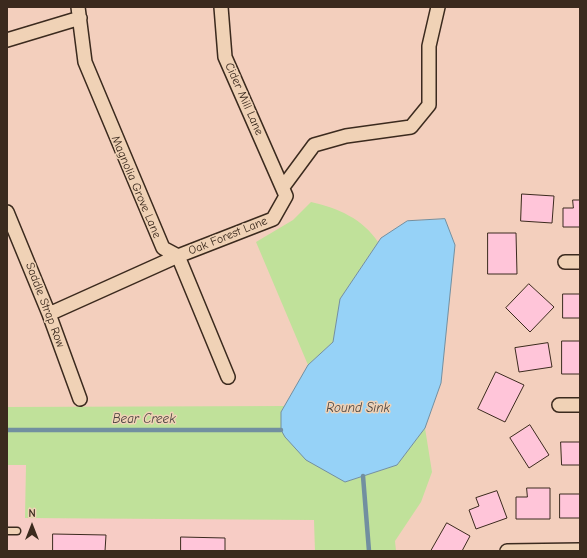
<!DOCTYPE html>
<style>
body{margin:0}
#map{position:relative;width:587px;height:558px;overflow:hidden;background:#f3cfbd;font-family:"Comic Neue",sans-serif}
canvas{display:block}
.frame{position:absolute;inset:0;border:8px solid #3b2a1e;pointer-events:none}
.north{position:absolute;left:12px;top:506px;width:40px;height:40px;-webkit-text-stroke:3px #f0d2b6;paint-order:stroke;rotate:0deg;font-size:11px;font-weight:700;line-height:16px;text-align:center;color:#3b2a1e}
.north::after{content:'';display:block;margin:auto;width:14px;height:18px;background:#3b2a1e;clip-path:polygon(50% 0,100% 100%,50% 72%,0 100%)}
</style>
<div id="map">
<canvas width="587" height="558"></canvas>
<div class="frame"></div>
<div class="north">N</div>
</div>
<script>
const ctx = document.querySelector('canvas').getContext('2d');
ctx.lineJoin = 'round';
function paint(path, color) {
  ctx.fillStyle = color;
  ctx.fill(path, 'evenodd');
}
function stroke(path, color, width, dash) {
  ctx.strokeStyle = color;
  ctx.lineWidth = width;
  ctx.lineCap = dash ? 'butt' : 'round';
  ctx.setLineDash(dash || []);
  ctx.stroke(path);
}
function drawText(font, color, halo, rows, align = 'center') {
  ctx.font = font + ' "Comic Neue",sans-serif';
  ctx.lineWidth = 3;
  ctx.setLineDash([]);
  ctx.textBaseline = 'middle';
  ctx.strokeStyle = halo;
  ctx.fillStyle = color;
  for (const [text, x, y, turn = 0] of rows) {
    ctx.save();
    ctx.translate(x, y);
    ctx.rotate((+turn || 0) * Math.PI / 180);
    ctx.textAlign = isNaN(turn) ? turn : align;
    if (halo) ctx.strokeText(text, 0, 0);
    ctx.fillText(text, 0, 0);
    ctx.restore();
  }
}
paint(new Path2D(`
 M7,465H26L25,518L314,520L315,551H7Z`), '#f7ccc5');
paint(new Path2D(`
 M311,202C338,208 363,219 378,242L340,299L333,342L308,365L256,242L293,220Z
 M284,406L281,412V430L345,482L397,465L425,428L432,472L421,502L395,541L396,551H315L314,520L25,518L26,465H7V407Z`), '#c0e19a');
const water = new Path2D(`
 M445,219L455,245L441,383L425,428L397,465L345,482L306,460L285,437L281,430V412L308,365L333,342L340,299L381,238L407,221Z`);
paint(water, '#96d2f7');
stroke(water, '#728fa0', 1);
stroke(new Path2D(`
 M7,430H281
 M363,476L369,551`), '#728fa0', 4.5);
const building = new Path2D(`
 M522,194L554,196L552,223L521,221Z
 M573,200H580V227H563V208H573Z
 M488,233H516L517,274H488Z
 M529,284L554,307L530,332L506,308Z
 M563,294H580V318H563Z
 M562,341H580V374H562Z
 M548,343L552,367L519,372L515,348Z
 M496,372L524,385L505,422L478,409Z
 M530,425L549,455L529,468L510,438Z
 M561,442H580V465H562Z
 M527,488H550V519H516V497H527Z
 M497,491L507,518L476,529L469,510L479,506L476,498Z
 M560,494H580V518H560Z
 M447,523L470,536L462,551H431Z
 M53,534L106,535L105,551H53Z
 M181,537L225,538V551H181Z`);
paint(building, '#ffc5d9');
stroke(building, '#3b2a1e', 1);
const service = new Path2D(`
 M7,531H17`);
const minor = new Path2D(`
 M78,7L85,62L163,248L178,256L228,377
 M7,40L80,18
 M283,187L314,145L346,136L411,127L429,105V46L438,7
 M7,212L49,314L80,399
 M565,262H580
 M49,314L178,256L273,219L286,196L225,57L221,7
 M559,405H580
 M507,551L580,550`);
stroke(service, '#3b2a1e', 9);
stroke(minor, '#3b2a1e', 16);
stroke(service, '#f0d2b6', 6);
stroke(minor, '#f0d2b6', 13);
drawText('12px', '#3b2a1e', '#f0d2b6', [
 ["Cider Mill Lane",244,99,66],
 ["Magnolia Grove Lane",136,187,67],
 ["Oak Forest Lane",228,236,-22],
 ["Saddle Strap Row",45,305,69]
]);
drawText('italic 13px', '#49433f', '#f0d2b6', [
 ["Round Sink",358,408],
 ["Bear Creek",144,419]
]);
</script>
